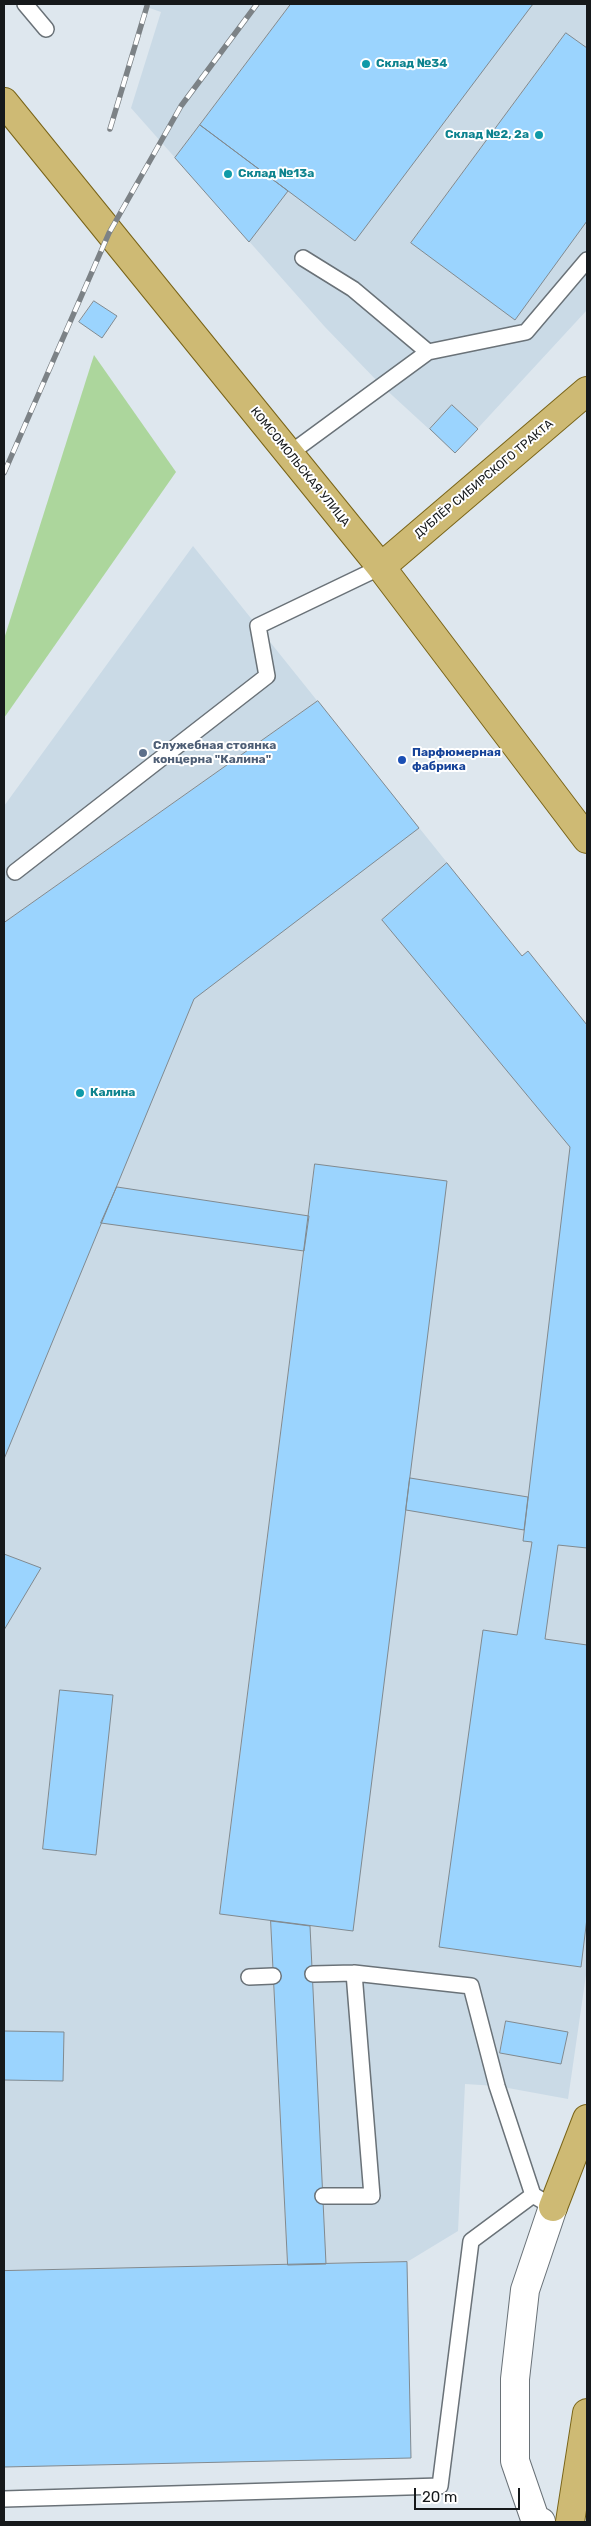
<!DOCTYPE html>
<meta charset="utf-8">
<style>
body{margin:0}
#map{position:relative;width:591px;height:2526px;overflow:hidden;background:#dee7ee;font-family:Rubik,sans-serif}
canvas{display:block}
.frame{position:absolute;inset:0;border:5px solid #16191b;pointer-events:none}
.scale{position:absolute;left:414px;top:2488px;width:106px;height:22px;box-sizing:border-box;border:2px solid #16191b;border-top:0;padding-left:6px;font-size:15px;line-height:18px;white-space:nowrap;color:#16191b;-webkit-text-stroke:4px #fff;paint-order:stroke}
</style>
<div id="map">
<canvas width="591" height="2526"></canvas>
<div class="frame"></div>
<div class="scale">20 m</div>
</div>
<script>
const ctx = document.querySelector('canvas').getContext('2d');
ctx.lineJoin = 'round';
function paint(path, color) {
  ctx.fillStyle = color;
  ctx.fill(path, 'evenodd');
}
function stroke(path, color, width, dash) {
  ctx.strokeStyle = color;
  ctx.lineWidth = width;
  ctx.lineCap = dash ? 'butt' : 'round';
  ctx.setLineDash(dash || []);
  ctx.stroke(path);
}
function drawText(font, color, halo, rows, align = 'center') {
  ctx.font = font + ' Rubik,sans-serif';
  ctx.lineWidth = 4;
  ctx.setLineDash([]);
  ctx.textBaseline = 'middle';
  ctx.strokeStyle = halo;
  ctx.fillStyle = color;
  for (const [text, x, y, turn = 0] of rows) {
    ctx.save();
    ctx.translate(x, y);
    ctx.rotate((+turn || 0) * Math.PI / 180);
    ctx.textAlign = isNaN(turn) ? turn : align;
    if (halo) ctx.strokeText(text, 0, 0);
    ctx.fillText(text, 0, 0);
    ctx.restore();
  }
}
paint(new Path2D(`
 M138,4H587V310L455,453L381,385L325,327L131,108L161,12Z
 M193,546L522,956L528,951L587,1025V1968L568,2099L497,2086L465,2084L458,2231L407,2262L411,2458L4,2467V806Z`), '#cadae6');
paint(new Path2D(`
 M94,355L176,472L4,718V639Z`), '#acd69c');
const building = new Path2D(`
 M291,4H533L355,241L200,125Z
 M566,33L587,48V221L515,320L411,243Z
 M200,125L288,191L249,242L175,158Z
 M94,301L117,316L102,338L79,322Z
 M452,405L478,429L455,453L430,429Z
 M318,701L419,828L194,999L4,1459V923Z
 M447,863L522,956L528,951L587,1025V1548L558,1545L545,1639L587,1645V1918L581,1967L439,1947L483,1630L517,1635L532,1542L523,1541L570,1147L382,920Z
 M315,1164L447,1181L353,1931L220,1914Z
 M117,1187L309,1216L304,1251L101,1223Z
 M410,1478L528,1497L524,1530L406,1510Z
 M4,1554L41,1568L4,1630Z
 M60,1690L113,1695L96,1855L43,1849Z
 M271,1921L310,1926L326,2264L288,2265Z
 M506,2021L568,2032L561,2064L500,2053Z
 M4,2031L64,2032L63,2081L4,2080Z
 M407,2262L411,2458L4,2467V2271Z`);
paint(building, '#9bd4fe');
stroke(building, '#818a90', 1);
const lane = new Path2D(`
 M25,4L46,29
 M303,258L353,289L428,352
 M289,454L428,352L526,332L587,260
 M15,872L267,676L258,626L381,567
 M313,1974L354,1973L471,1986L497,2086L533,2195
 M249,1977L273,1976
 M323,2196H372L354,1973
 M4,2499L440,2486L471,2241L533,2195L553,2207`);
const secondary = new Path2D(`
 M541,2522L535,2519L515,2461V2379L525,2290L553,2207`);
const primary = new Path2D(`
 M4,102L381,567L587,839
 M381,567L587,391
 M553,2207L587,2119
 M570,2522L587,2413`);
stroke(lane, '#6a7278', 18);
stroke(secondary, '#6a7278', 30);
stroke(primary, '#796418', 30);
stroke(lane, '#fff', 15);
stroke(secondary, '#fff', 28);
stroke(primary, '#ceba74', 28);
const rail = new Path2D(`
 M110,129L147,6
 M4,473L109,233L181,106L257,4`);
stroke(rail, '#7c8286', 5.5);
stroke(rail, '#fff', 4, [11]);
for (const [x, y, r, color] of [
 [366,64,5,"#0f9aa8"],
 [539,135,5,"#0f9aa8"],
 [228,174,5,"#0f9aa8"],
 [143,753,5,"#5c6f8a"],
 [402,760,5,"#1a4fb4"],
 [80,1093,5,"#0f9aa8"]
]) {
  const dot = new Path2D();
  dot.arc(x, y, r, 0, 2 * Math.PI);
  ctx.fillStyle = color;
  ctx.fill(dot);
  stroke(dot, '#fff', 2);
}
drawText('bold 12px', '#0d838f', '#fff', [
 ["Склад №34",376,64],
 ["Склад №2, 2а",529,135,"right"],
 ["Склад №13а",238,174],
 ["Калина",90,1093]
], 'left');
drawText('12px', '#16191b', '#fff', [
 ["КОМСОМОЛЬСКАЯ УЛИЦА",300,467,51],
 ["ДУБЛЁР СИБИРСКОГО ТРАКТА",484,479,-40]
]);
drawText('bold 12px', '#4e5e75', '#fff', [
 ["Служебная стоянка",153,746],
 ["концерна \"Калина\"",153,760]
], 'left');
drawText('bold 12px', '#164399', '#fff', [
 ["Парфюмерная",412,753],
 ["фабрика",412,767]
], 'left');
</script>
